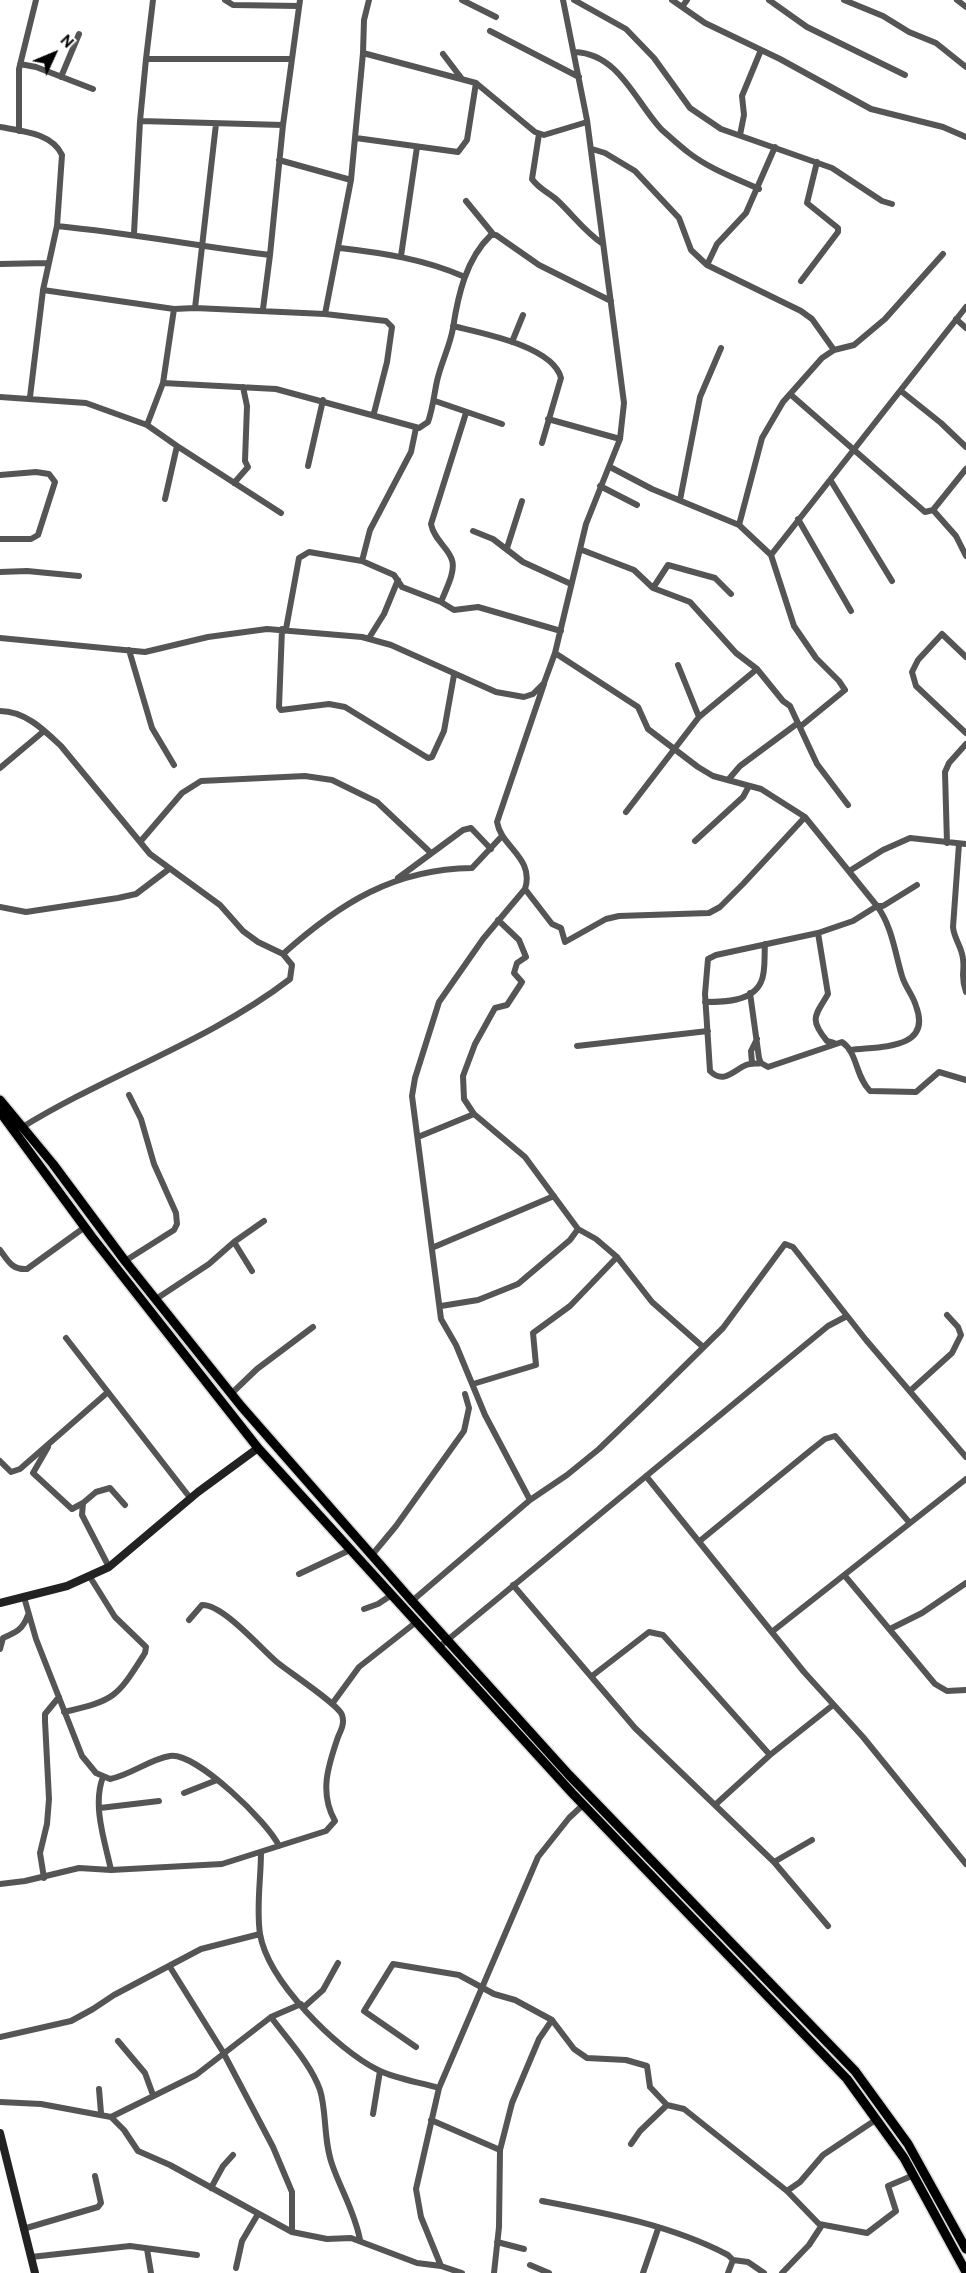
<!DOCTYPE html>
<style>
body{margin:0}
#map{position:relative;width:966px;height:2273px;overflow:hidden;background:#fff;font-family:Cabin,sans-serif}
canvas{display:block}
.north{position:absolute;left:24px;top:24px;width:60px;height:60px;-webkit-text-stroke:4px #fff;paint-order:stroke;rotate:46deg;font-size:16px;font-weight:700;line-height:24px;text-align:center;color:#000}
.north::after{content:'';display:block;margin:auto;width:21px;height:27px;background:#000;clip-path:polygon(50% 0,100% 100%,50% 72%,0 100%)}
</style>
<div id="map">
<canvas width="966" height="2273"></canvas>
<div class="north">N</div>
</div>
<script>
const ctx = document.querySelector('canvas').getContext('2d');
ctx.lineJoin = 'round';
function stroke(path, color, width, dash) {
  ctx.strokeStyle = color;
  ctx.lineWidth = width;
  ctx.lineCap = dash ? 'butt' : 'round';
  ctx.setLineDash(dash || []);
  ctx.stroke(path);
}
const primary = new Path2D(`
 M0,1100L53,1164L125,1261L241,1406L412,1601L569,1775L855,2071L908,2144L966,2249
 M0,1112L92,1237L258,1448L572,1793L847,2079L904,2158L966,2272`);
stroke(primary, '#dbdbdb', 12);
stroke(new Path2D(`
 M225,0L233,5L299,6
 M462,0L496,17
 M574,0L626,29L654,58L690,108L721,129L832,168L882,201L892,204
 M672,0L705,23L780,59L871,109L943,127L966,137
 M769,0L807,27L905,75
 M844,0L883,16L909,32L936,43L966,67
 M957,0L966,7
 M682,7L687,0
 M490,31L579,77
 M575,52C619,54 635,101 661,129C670,137 680,146 689,153C710,169 735,178 759,189
 M363,53L476,83L535,132L544,135L587,122
 M443,54L462,79
 M146,59L153,0
 M20,64L36,67L93,89
 M61,77L79,34
 M140,121L146,59H291
 M283,125L300,0
 M0,127C22,131 52,133 62,155L57,226L43,290
 M19,131V69L36,0
 M539,134L532,179C539,189 548,192 557,200C573,215 585,232 603,244
 M740,135L744,115L742,96L761,50
 M356,138L458,152L467,140L476,83
 M592,149L605,153L635,171L679,218L691,250L707,265L801,311L812,319L834,350
 M279,160L351,180
 M466,201L493,234
 M57,226C128,233 199,246 270,255L263,309
 M134,233L140,121L283,125L270,255
 M340,248C383,253 424,259 465,277
 M401,256L417,147
 M0,264L47,263
 M707,265L717,244L746,213L775,147
 M801,281L838,232V228L807,203L817,162
 M195,308L325,314L351,180L363,53L364,20L369,0
 M325,314L386,321L392,327L387,362L374,413
 M956,319L966,328
 M453,326C481,333 553,346 561,378L542,443
 M512,342L523,315
 M163,383L276,389L419,428L428,422C433,408 434,395 437,381C441,363 450,346 453,328C458,295 466,259 491,235H496L539,265L611,301
 M901,391L941,423L966,447
 M790,394L925,512L933,510L966,469
 M0,397L86,403L147,425L177,446L165,499
 M30,397L43,290L174,309L195,308L216,124
 M435,401L502,424
 M548,419L620,439
 M147,425L163,383L174,309
 M177,446L281,513
 M308,466L323,400
 M610,467L652,489L739,525L771,555L794,626L816,658L839,681L845,690L801,726
 M0,475L36,472L49,474L55,482L38,535L31,539H0
 M831,481L892,581
 M234,483L248,467L245,461L247,406L243,387
 M600,486L637,505
 M680,500L700,397L721,348
 M933,510L956,536L966,556
 M798,519L851,611
 M739,525L762,438L783,402L822,358L834,350L854,345L885,319L943,254
 M473,531L493,539L523,562L571,584
 M507,548L522,501
 M582,550L634,570L653,588L690,602L736,653L757,669L783,701L790,706L817,764L848,805
 M771,555L966,307
 M362,561L370,530L411,452L416,428
 M0,572L27,571L79,576
 M653,588L668,565L715,578L731,594
 M441,602L454,610L478,607L561,631
 M282,629L279,707L281,710L329,704L345,707L428,758L432,757L444,731L454,675
 M286,629L299,558L309,552L362,561L394,575L402,587L441,602C445,591 456,572 452,560C448,547 434,540 431,524L466,413
 M0,638L145,652L208,637L267,629L362,637L391,645L496,692L524,697L533,694L544,683L555,653L586,524L620,439L624,403L587,120L563,0
 M369,638L384,614L398,580
 M129,650L152,728L174,765
 M555,653L638,707L648,729L698,767L713,776L761,789L805,817L877,906L853,921L818,933L716,955L708,959L705,994L710,1071C724,1085 734,1070 746,1065C751,1063 756,1064 761,1063
 M966,657L942,634L918,660L912,672L916,686L966,733
 M678,665L699,717
 M0,711C25,711 44,730 61,746L150,854L220,905L243,931L258,942L283,954L292,965L290,979C208,1042 108,1074 21,1128
 M0,768L44,731
 M728,780L740,766L798,723
 M626,812L699,717L757,669
 M695,841L743,797L749,786
 M140,842L182,793L201,781L305,776L332,780L377,802L431,853
 M947,843L945,772L949,763L966,744
 M959,844L953,927C954,939 962,947 963,959C965,972 960,976 966,992
 M851,870L883,850L910,838L966,844
 M398,878L463,830L471,828L491,849
 M525,889L552,924L561,928L565,942L606,919L619,916L709,913L720,907L743,884L805,817
 M0,907L26,912L118,898L136,894L169,869
 M498,920L519,940L526,957L517,963L514,973L522,982L507,1005L495,1008L475,1044L463,1076L464,1099L474,1114L525,1157L578,1229L596,1239L617,1257L652,1302L702,1346
 M818,933L828,994C816,1015 808,1018 827,1041L834,1043
 M283,954C340,903 394,869 472,868L502,836
 M750,993L759,1058L761,1063L768,1067L842,1042C858,1053 855,1076 870,1091L916,1092L939,1072L966,1080
 M705,1002C723,1002 752,1002 761,982C766,972 764,956 765,944
 M577,1046L708,1031
 M850,1050C877,1046 933,1051 916,1006C913,995 905,987 902,976C895,953 892,926 877,906H883L917,885
 M752,1063L751,1051L757,1039
 M418,1137L474,1114
 M234,1242L252,1271
 M434,1247L554,1196
 M0,1250C8,1261 12,1270 27,1269L85,1227
 M125,1261L174,1230L177,1224L176,1213L154,1164L141,1119L129,1095
 M156,1299L209,1264L234,1242L264,1221
 M441,1306L478,1300L518,1284L570,1240L578,1229
 M66,1338L191,1499
 M473,1384L536,1365L533,1333L570,1306L617,1257
 M910,1391L952,1353L961,1335L958,1327L947,1315
 M232,1393L257,1369L313,1327
 M48,1447L33,1473L72,1509L83,1503L82,1515L109,1567
 M0,1461L11,1472L20,1469L108,1392
 M646,1476L804,1672L863,1737L966,1864
 M530,1500L485,1415L456,1345L441,1319L412,1096L415,1078L439,1002L483,939L525,889C535,858 501,847 497,822L544,684
 M83,1503L96,1492L110,1488L125,1505
 M701,1540L811,1450L825,1439L835,1436L909,1522
 M372,1555L396,1526L464,1431L469,1408L465,1394
 M299,1574L350,1550
 M845,1576L935,1684L947,1691L966,1690
 M513,1585L635,1728L774,1862L828,1926
 M24,1597L36,1639L82,1756L96,1773L110,1779C131,1775 150,1759 170,1756C196,1752 269,1823 279,1846
 M412,1601L530,1500L567,1475L599,1449L647,1403L723,1328L785,1244L793,1247L866,1340L966,1457
 M364,1609L378,1604L390,1596
 M890,1629L922,1613L966,1583
 M773,1631L966,1479
 M439,1647L828,1326L847,1316
 M0,1649L3,1638C17,1632 23,1629 28,1615
 M592,1676L649,1632L663,1635L770,1755
 M332,1704L359,1667L415,1623
 M64,1712C116,1700 117,1697 145,1653L146,1647L115,1617L90,1577
 M103,1777C92,1805 105,1842 111,1870
 M184,1793L217,1780
 M715,1805L770,1755L833,1705
 M100,1808L159,1801
 M261,1852C261,1879 256,1907 260,1934C268,1981 336,2049 378,2070C396,2079 419,2082 439,2088
 M774,1862L812,1840
 M44,1878L40,1853L47,1824L49,1799L45,1721V1714L59,1697
 M0,1884L25,1881L79,1868L111,1870L222,1864L326,1831L335,1821C319,1793 328,1766 338,1737C341,1730 345,1723 342,1715C339,1705 289,1672 278,1663C261,1649 223,1604 202,1605L189,1620
 M170,1967L223,2052L273,2147L292,2192V2232
 M304,2007L323,1990L338,1963
 M271,2017C287,2039 311,2064 320,2090C327,2112 323,2141 333,2167C342,2192 355,2213 360,2240
 M0,2037L71,2021L93,2009L114,1995L201,1949L260,1934
 M118,2041L145,2073L153,2095
 M416,2047L364,2011L393,1964L459,1975L494,1994L515,2000L552,2020L574,2049L587,2058L626,2060L647,2066L650,2087L667,2105L684,2109L787,2191L819,2224L867,2233L896,2211L888,2186L914,2175
 M99,2089L101,2113
 M0,2102L41,2104L111,2117L124,2130L138,2151L170,2165L292,2232L327,2239L351,2238L417,2263L441,2266L462,2273
 M373,2114L380,2071
 M111,2117L196,2075L271,2017L301,2004
 M431,2120L500,2150
 M631,2144L640,2131L667,2105
 M211,2188L223,2166L233,2155
 M787,2191L800,2182L823,2155L877,2119
 M542,2201C605,2213 671,2225 728,2255L733,2260L728,2273
 M23,2229L98,2207L101,2203L95,2176
 M497,2242L524,2249
 M147,2249L151,2273
 M31,2257L130,2246L197,2255
 M733,2260L748,2262L764,2273
 M530,2265L549,2273
 M441,2266L421,2217L416,2189L439,2088L538,1857L569,1818L584,1804
 M236,2268L242,2241L258,2214
 M494,2273L499,2227L500,2150L512,2103L539,2039L552,2020
 M643,2273L658,2229
 M782,2273L809,2245L822,2225`), '#555', 6);
stroke(new Path2D(`
 M0,1603L67,1586L109,1567L198,1492L258,1448
 M0,2133L35,2273`), '#222', 8);
stroke(primary, '#000', 9);
</script>
